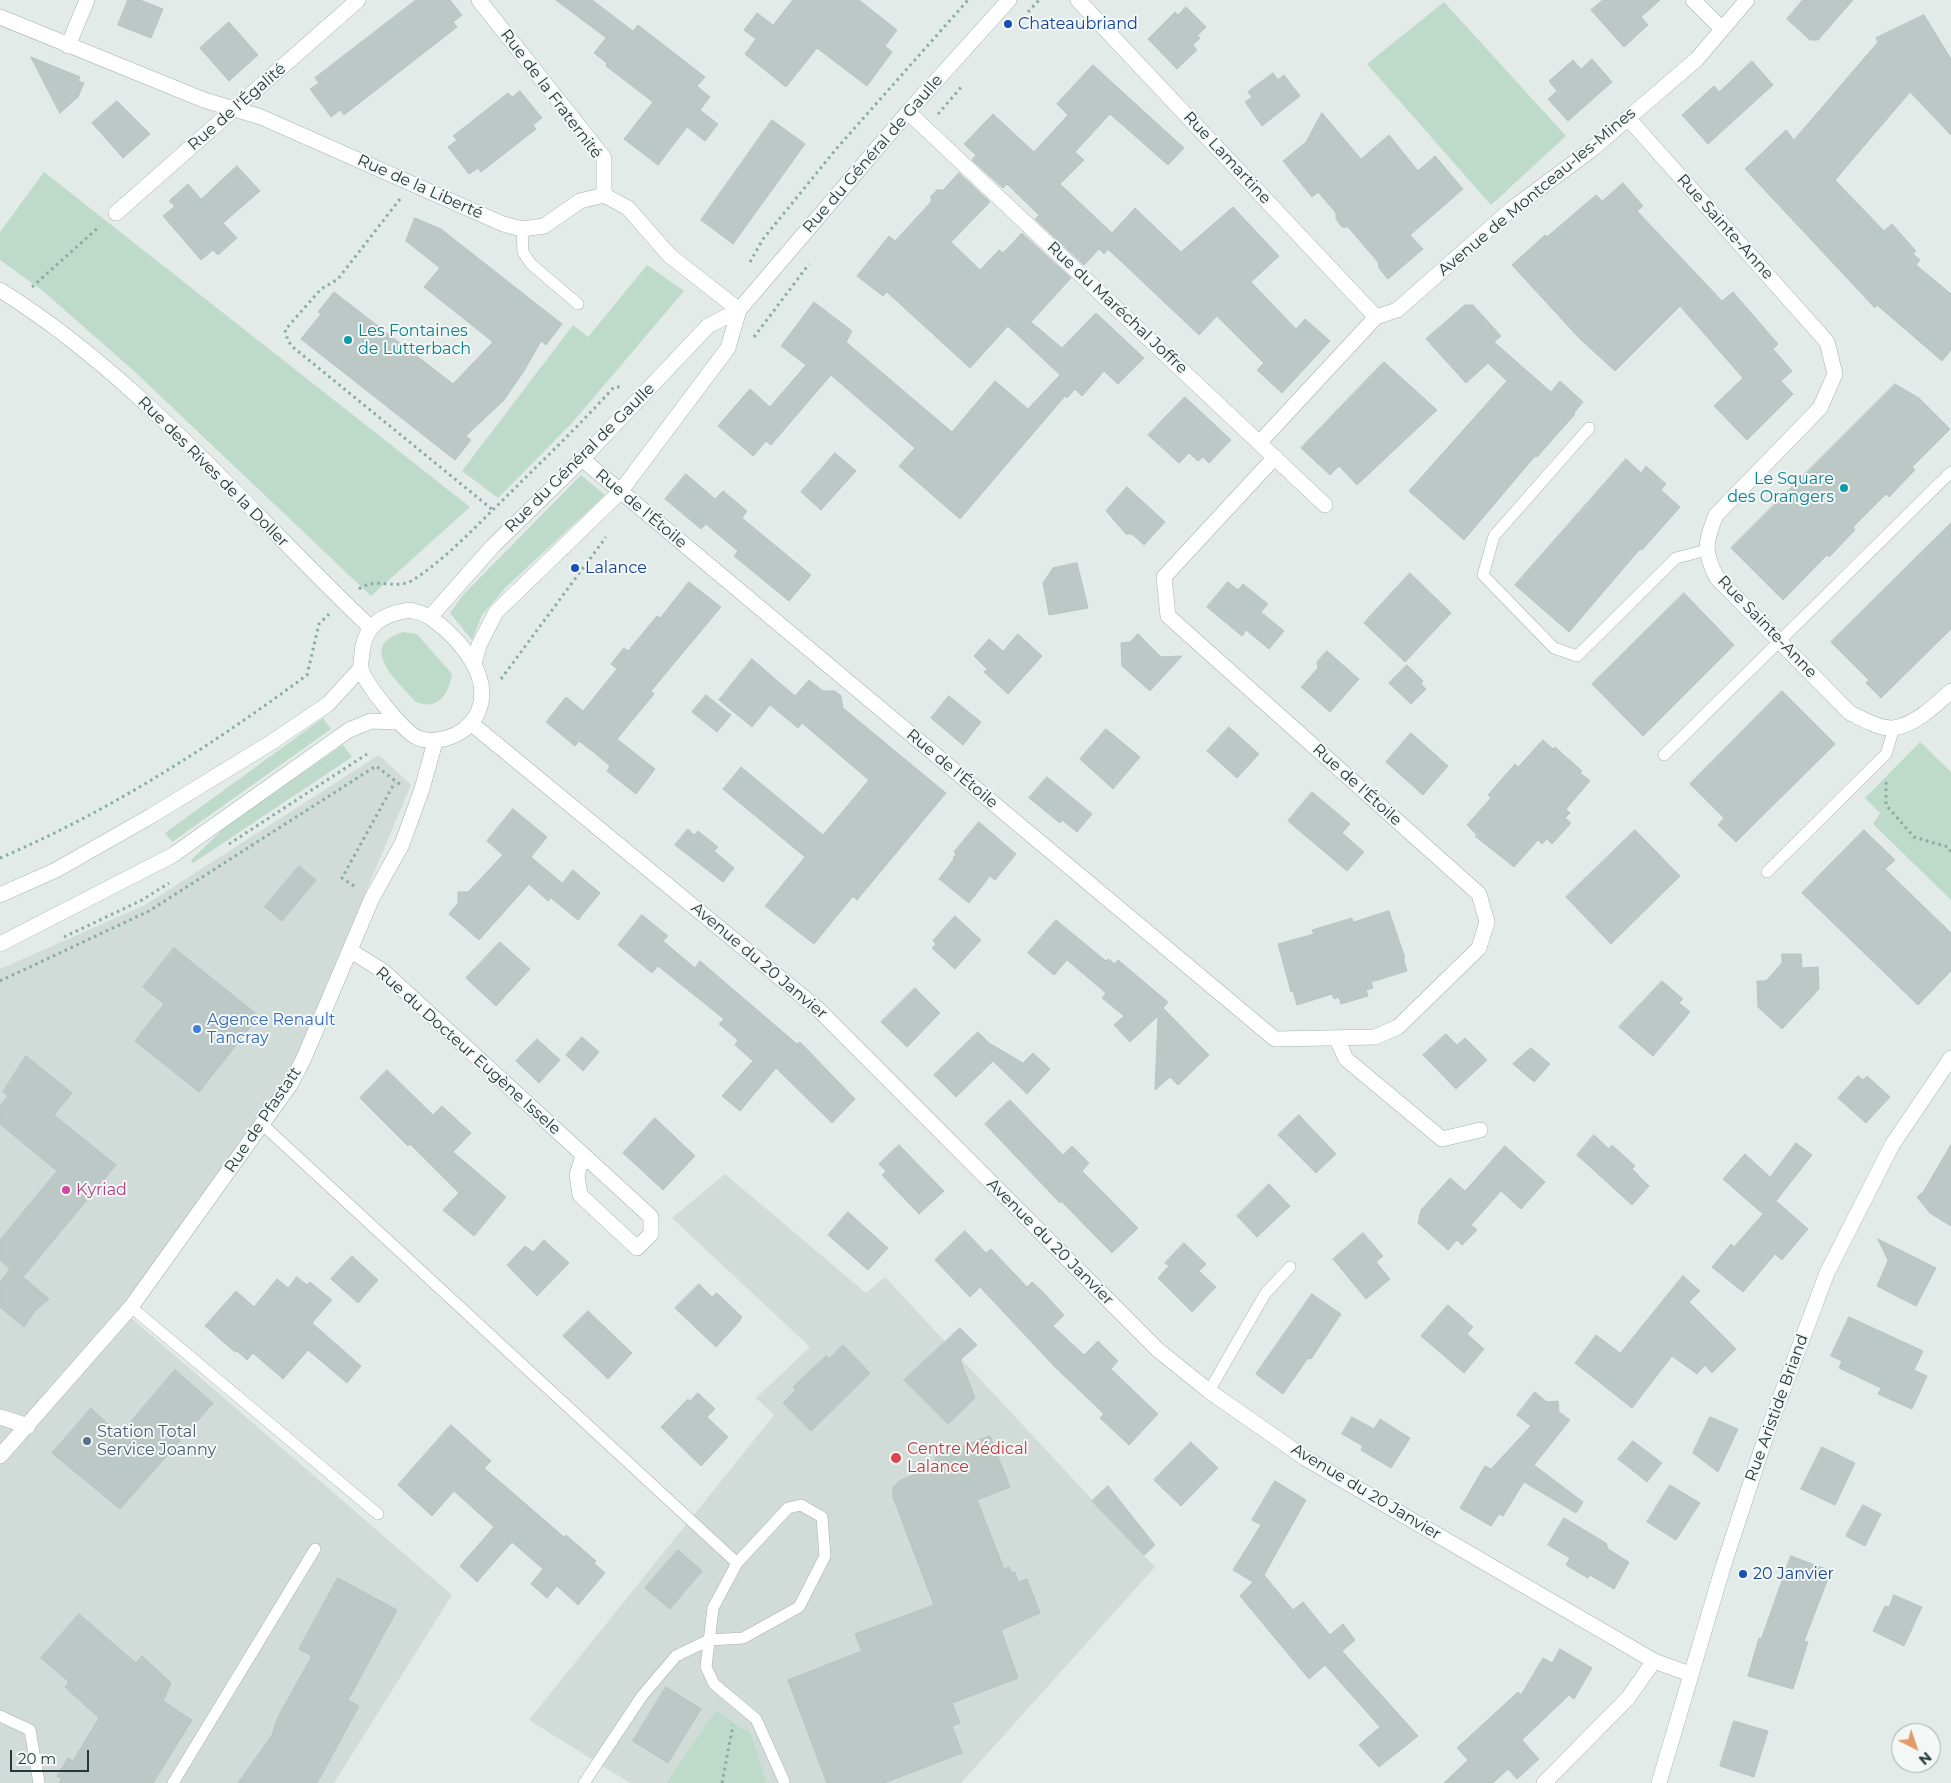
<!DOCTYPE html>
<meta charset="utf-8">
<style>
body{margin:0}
#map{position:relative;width:1951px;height:1783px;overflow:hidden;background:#e3ebe9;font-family:Montserrat,sans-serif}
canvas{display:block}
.north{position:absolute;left:1891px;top:1723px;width:50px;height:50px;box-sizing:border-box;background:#f3f8f6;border:1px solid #a1acaa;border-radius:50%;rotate:139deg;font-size:14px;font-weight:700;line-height:20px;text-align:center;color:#253a38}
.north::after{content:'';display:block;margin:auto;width:18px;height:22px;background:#e19b6b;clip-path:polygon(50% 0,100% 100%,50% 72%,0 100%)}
.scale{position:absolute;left:10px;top:1750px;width:79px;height:22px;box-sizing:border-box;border:2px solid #253a38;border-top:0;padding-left:6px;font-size:15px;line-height:18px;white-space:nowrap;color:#253a38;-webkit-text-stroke:4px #f3f8f6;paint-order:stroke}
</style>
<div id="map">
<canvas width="1951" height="1783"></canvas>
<div class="north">N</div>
<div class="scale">20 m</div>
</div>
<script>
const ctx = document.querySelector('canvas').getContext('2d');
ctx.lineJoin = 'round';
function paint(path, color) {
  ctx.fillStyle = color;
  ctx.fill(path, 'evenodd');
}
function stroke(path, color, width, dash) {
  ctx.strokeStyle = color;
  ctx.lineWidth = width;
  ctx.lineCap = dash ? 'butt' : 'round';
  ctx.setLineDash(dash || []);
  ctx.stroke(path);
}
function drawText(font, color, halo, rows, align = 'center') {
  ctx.font = font + ' Montserrat,sans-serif';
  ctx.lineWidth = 4;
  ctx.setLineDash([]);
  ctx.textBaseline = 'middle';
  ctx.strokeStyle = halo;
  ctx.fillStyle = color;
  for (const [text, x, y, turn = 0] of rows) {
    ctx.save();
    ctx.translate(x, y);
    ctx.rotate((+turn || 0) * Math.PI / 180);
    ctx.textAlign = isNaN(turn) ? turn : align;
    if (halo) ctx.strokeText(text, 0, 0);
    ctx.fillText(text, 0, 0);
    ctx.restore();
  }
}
paint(new Path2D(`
 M379,755L411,785L289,1073L129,1316L452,1595L334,1783H0V969L145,905Z
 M725,1174L866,1293L885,1277L1155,1567L961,1783H767L751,1734L716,1710L666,1783H630L529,1720L774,1415L756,1398L810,1347L672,1218Z`), '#d1dbd8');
paint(new Path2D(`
 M1444,2L1566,136L1491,205L1367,64Z
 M44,172L470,507L371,596L134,371L43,291L0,260V232Z
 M647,265L684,291L572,423L498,498L462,471L573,325L588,337Z
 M581,475L605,495L506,587L482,615L472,640L450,613L463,595Z
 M404,632L417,634L452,674C449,694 438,711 416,702C399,683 355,645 404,632Z
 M323,718L331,729L172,842L165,833Z
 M1920,742L1951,772V900L1873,824L1880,813L1865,798Z
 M343,745L352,757L193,863L191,860L225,827Z
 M716,1710L751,1734L767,1783H666Z`), '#bedaca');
const building = new Path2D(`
 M128,0H140L163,9L151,38L118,25Z
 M416,0H450L462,15L453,22L457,27L344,115L340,110L331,117L310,89L319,83L315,78Z
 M556,0H592L633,31L638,25L705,77L697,86L710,97L700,110L718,124L705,141L687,127L658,165L624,139L653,102L606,66L607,63L594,53L606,38Z
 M793,0H859L897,30L885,46L892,52L867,86L817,48L786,87L745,54L756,39L744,30L757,13L773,25Z
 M1603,0H1660L1641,17L1648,25L1624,47L1591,10Z
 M1803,0H1853L1818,40H1810L1787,19Z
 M1186,7L1206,27L1197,36L1200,38L1193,45L1197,50L1177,69L1148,39L1175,12L1178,15Z
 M1924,15L1951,59V135L1910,92L1835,180L1884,231L1892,224L1916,251L1913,254L1920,260L1916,265L1951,294V350L1942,361L1877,305L1875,308L1745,169L1786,130L1794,140L1878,42L1876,38Z
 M229,22L258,55L229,81L200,48Z
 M31,57L80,77L78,81L84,83L78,97L60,113Z
 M1592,59L1612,82L1568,121L1548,99L1557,91L1549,81L1573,60L1581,69Z
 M1752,61L1773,85L1708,144L1682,115L1714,86L1719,92Z
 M1093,65L1184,148L1168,165L1110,114L1075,152L1084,160L1060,184L1112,233L1135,208L1181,252L1233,207L1279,256L1251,282L1296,329L1305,319L1330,341L1282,393L1257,370L1264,363L1217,316L1199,335L1108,249L1104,254L1099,249L1084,265L1035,219L1039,215L1007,184L1003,188L972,160L976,155L964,144L993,114L1034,152L1068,115L1057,104Z
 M1273,73L1278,80L1284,75L1300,96L1262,126L1245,102L1252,97L1248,92Z
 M520,91L542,118L533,125L536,129L481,172L478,168L469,174L448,147L457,140L453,136L508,93L512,97Z
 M117,101L150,134L123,158L92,123Z
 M1322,113L1361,159L1389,135L1418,171L1435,156L1463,189L1410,235L1423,249L1388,279L1379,268L1378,262L1348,227H1342L1336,219V213L1318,192L1312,197L1283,161L1306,142Z
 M772,120L805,144L733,244L701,220Z
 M237,166L260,191L223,223L237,238L218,255L213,250L201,260L163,216L175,206L169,201L188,184L201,199Z
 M959,173L990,202L951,242L980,270L999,250L1003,253L1022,233L1071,278L1031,322L1062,348L1096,313L1144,358L1118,384L1104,371L1082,396L1075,389L1067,398L1065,396L960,519L899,466L915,448L831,375L771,445L766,441L753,456L718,426L750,389L770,407L806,365L781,346L814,302L852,331L846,342L952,432L995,381L1028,409L1060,375L1008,326L970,368L887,292L883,296L857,276L889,236L895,241L931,202V196L937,190H943Z
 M1623,183L1643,206L1637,211L1722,301L1733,292L1778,344L1773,349L1792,371L1781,381L1793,394L1747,440L1714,406L1743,378L1680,306L1615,371L1579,338L1512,265L1545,235L1547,237L1596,195L1602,201Z
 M415,218L441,229L562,324L546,345L541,341L524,371L504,400L466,436L471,440L455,460L301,339L321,314L318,312L334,292L453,384L493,342L424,287L440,268L406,241Z
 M1465,305H1473L1501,336L1494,342L1551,392L1560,381L1583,402L1574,413L1575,414L1537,457L1535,456L1464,540L1409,491L1507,381L1488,363L1466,383L1426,339Z
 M1384,362L1437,410L1357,485L1339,466L1330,475L1301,448Z
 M1895,384L1919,398L1950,429L1912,467L1915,470L1889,497L1886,494L1853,527L1855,530L1829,557L1827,555L1783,600L1731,548Z
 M1185,397L1231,440L1209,463L1203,457L1198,461L1189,453L1179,463L1148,435Z
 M835,453L856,471L821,510L801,492Z
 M1626,459L1641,473L1646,466L1666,484L1661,490L1680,507L1642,550L1640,549L1569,632L1515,585Z
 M686,474L715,499L723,491L747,511L742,518L811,575L789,601L734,556L738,551L706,524L701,529L665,499Z
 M1127,487L1165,522L1144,545L1132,534H1126L1106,511Z
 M1951,523V629L1881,698L1866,683L1869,680L1831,642Z
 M1077,563L1088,608L1049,615L1043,583L1053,568Z
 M1410,573L1451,613L1405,662L1364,623Z
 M689,582L721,607L651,691L654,694L617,739L655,769L636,794L607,771L610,766L596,754L579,741L575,746L546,722L566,697L583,711L617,669L611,664L624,648L628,651L657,616L660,618Z
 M1228,582L1238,590L1243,584L1268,604L1261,612L1284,631L1269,649L1246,630L1242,636L1207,607Z
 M1684,593L1734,645L1643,736L1592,684Z
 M1018,634L1042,656L1008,694L984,672L987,669L974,656L989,639L1003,651Z
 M1138,634L1161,657L1182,656L1150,691L1122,666L1121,643L1130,642Z
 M1327,651L1359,679L1330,712L1301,687L1318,668L1317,662Z
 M752,659L795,696L809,680L823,691H835L841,696L843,708L946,793L857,900L853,896L814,944L765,906L805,857L723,789L741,767L823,835L869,780L802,723L798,728L770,705L752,727L719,700Z
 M1407,665L1423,681L1421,684L1426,689L1411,704L1389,683Z
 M1782,691L1835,744L1736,842L1718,825L1724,818L1690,784Z
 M706,695L731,715L717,732L692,712Z
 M949,696L981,722L963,745L931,718Z
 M1229,727L1259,754L1237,778L1207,751Z
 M1106,729L1140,757L1113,789L1080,759Z
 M1411,733L1448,766L1423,795L1386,762Z
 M1543,740L1553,749L1555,747L1582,771L1580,773L1590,781L1566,809L1570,813L1565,818L1571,823L1562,833L1552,844L1547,839L1542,844L1538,840L1514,867L1475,836L1477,835L1467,825L1491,798L1488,795L1515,764L1518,767Z
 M1047,777L1092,814L1077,832L1062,820L1060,823L1029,798Z
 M1312,792L1350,824L1342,833L1364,852L1347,871L1288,821Z
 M513,809L547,837L531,857L562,883L548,901L529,884L479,940L449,914L458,903V892H468L503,855L487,841Z
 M979,822L1016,854L995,880L990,876L969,903L939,879L954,859L953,858L956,854L954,852Z
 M688,829L694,835L698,831L718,847L714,851L734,868L723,882L675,845Z
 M1635,830L1680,876L1611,944L1566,897Z
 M1864,830L1895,860L1885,869L1951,933V971L1918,1005L1802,893Z
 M299,866L316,880L282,921L265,907Z
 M573,870L600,893L578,920L551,898Z
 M1389,911L1405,958H1403L1407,971L1371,982L1373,988L1366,990L1368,996L1341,1004L1339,997L1334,999L1332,994L1297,1005L1293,991L1291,992L1278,944L1314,934L1312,930L1352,918L1353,922Z
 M642,915L668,936L663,941L695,968L700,961L797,1044L800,1042L855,1099L832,1123L776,1068L740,1111L722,1096L753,1061L735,1045L738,1040L719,1024L724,1019L658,966L652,973L618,945Z
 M955,916L981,940L955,969L932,948L936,944L933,941Z
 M1056,920L1106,961L1108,959L1115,964L1118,960L1168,1002L1163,1008L1209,1055L1178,1085L1170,1077L1155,1090L1158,1016L1130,1042L1114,1025L1124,1016L1102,998L1106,993L1067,960L1054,975L1028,953Z
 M500,942L530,969L496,1006L466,978Z
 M174,948L259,1016L199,1092L135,1041L164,1004L143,987Z
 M1782,954H1801L1802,968L1818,967L1819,989L1782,1029L1758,1007L1757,981H1766L1782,963Z
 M1662,981L1683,999L1679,1003L1690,1012L1653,1056L1619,1027Z
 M915,988L940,1013L907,1047L881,1022Z
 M978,1032L989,1043L1023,1063L1033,1053L1050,1069L1027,1094L993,1061L956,1097L934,1075Z
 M1446,1034L1457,1045L1465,1038L1487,1060L1456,1089L1423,1055Z
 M582,1037L599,1052L583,1071L566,1055Z
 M537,1039L560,1060L539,1083L516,1061Z
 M1531,1048L1550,1064L1534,1082L1513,1064Z
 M26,1056L72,1093L54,1115L116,1165L23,1277L49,1299L35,1311L24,1327L0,1307V1282L10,1269L0,1260V1240L57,1171L0,1124V1106L8,1096L3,1092Z
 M387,1070L433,1115L442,1106L471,1133L453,1152L506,1197L474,1236L443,1210L459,1193L410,1144L408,1146L360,1098Z
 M1858,1076L1863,1080L1867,1076L1890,1097L1866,1123L1838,1098Z
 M1010,1100L1063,1155L1072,1146L1089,1163L1082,1171L1138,1228L1112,1253L1061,1201L1060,1203L985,1124Z
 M1299,1115L1336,1154L1316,1173L1278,1135Z
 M655,1118L695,1156L663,1190L623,1153Z
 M1594,1135L1609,1149L1612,1145L1635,1166L1632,1169L1649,1186L1632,1205L1577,1155Z
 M1796,1143L1812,1155L1776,1201L1808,1229L1782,1260L1775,1254L1743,1292L1712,1267L1731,1244L1734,1247L1763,1214L1723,1179L1745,1154L1770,1177Z
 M899,1145L944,1191L919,1214L882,1175L886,1171L879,1164Z
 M1951,1145V1226L1930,1213L1917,1197L1923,1192Z
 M1505,1146L1545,1182L1521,1209L1501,1191L1471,1225L1477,1230L1462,1245L1457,1240L1448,1250L1418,1223L1421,1210L1450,1178L1465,1191Z
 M1269,1184L1290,1206L1257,1237L1237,1216Z
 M848,1212L888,1248L868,1270L828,1235Z
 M965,1231L986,1253L991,1249L1027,1287L1032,1282L1042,1291L1064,1315L1053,1326L1084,1355L1098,1341L1118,1361L1111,1369L1158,1414L1129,1445L1100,1418L1104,1414L1054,1366L980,1287L970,1297L935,1260Z
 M1363,1233L1383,1256L1376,1262L1390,1279L1366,1299L1333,1259Z
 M1878,1239L1936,1268L1916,1306L1877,1286L1888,1261Z
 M544,1240L569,1263L537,1296L507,1265L525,1246L533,1252Z
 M1184,1243L1206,1264L1199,1271L1216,1287L1192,1312L1158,1278L1169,1266L1165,1263Z
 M352,1256L378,1280L358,1303L331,1279Z
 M1683,1276L1700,1291L1689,1302L1736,1349L1712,1373L1705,1365L1697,1374L1672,1356L1632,1408L1575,1363L1596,1335L1620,1353Z
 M297,1277L307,1285L310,1282L332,1300L312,1323L361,1366L347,1383L308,1350L283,1379L253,1353L247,1360L237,1351L235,1352L205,1326L236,1291L254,1307L277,1279L288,1288Z
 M699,1284L712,1297L717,1293L742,1317L739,1322L716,1347L675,1308Z
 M1312,1294L1341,1314L1311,1359L1308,1358L1283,1394L1256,1374Z
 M1448,1305L1473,1327L1467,1334L1484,1349L1464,1373L1421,1336Z
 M588,1311L632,1353L608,1379L563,1336Z
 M1849,1317L1923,1351L1914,1370L1927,1376L1912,1409L1878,1394L1881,1388L1839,1368L1842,1361L1831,1356Z
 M960,1328L977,1345L960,1360L975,1398L948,1424L904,1380Z
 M843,1345L870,1373L811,1431L783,1403L796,1390L793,1387L826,1356L829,1359Z
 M175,1370L213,1403L120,1509L52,1453L91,1408L119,1435Z
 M1535,1392L1547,1402L1558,1401L1559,1412L1570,1420L1534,1465L1583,1502L1576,1513L1524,1482L1503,1516L1499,1514L1491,1526L1460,1508L1485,1466L1491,1469L1531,1426L1517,1415Z
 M698,1393L715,1409L707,1417L728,1437L701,1466L661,1427L688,1399L690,1401Z
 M1352,1417L1374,1429L1380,1419L1410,1438L1391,1468L1361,1450L1363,1446L1342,1434Z
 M1710,1417L1738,1429L1718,1472L1693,1453Z
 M451,1425L491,1461L484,1468L564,1537L566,1535L596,1561L594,1563L605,1573L578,1605L557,1586L547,1598L531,1584L543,1569L512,1542L477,1582L460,1566L494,1527L454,1491L432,1516L398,1485Z
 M990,1436L1010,1487L977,1500L1004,1569L1009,1567L1012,1573L1015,1572L1018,1582L1027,1579L1040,1613L1001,1630L1018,1678L952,1703L960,1723L952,1726L962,1753L884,1783H827L788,1680L862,1651L855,1634L934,1605L893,1497V1487L901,1480L937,1466L935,1458Z
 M1633,1441L1662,1463L1647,1482L1618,1459Z
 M1191,1442L1218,1468L1181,1506L1154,1480Z
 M1822,1447L1855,1463L1835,1505L1801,1489Z
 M1275,1481L1306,1500L1264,1575L1293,1610L1303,1602L1330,1635L1343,1624L1355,1640L1342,1651L1418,1736L1379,1767L1359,1745L1380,1727L1325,1665L1309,1679L1240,1596L1253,1582L1233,1570L1261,1525L1252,1520Z
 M1670,1485L1700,1503L1676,1540L1647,1522Z
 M1108,1486L1155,1545L1144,1555L1092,1501Z
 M1863,1505L1881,1514L1865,1546L1846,1536Z
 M1564,1518L1606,1543L1608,1549L1629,1562L1614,1589L1590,1575L1588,1578L1566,1565L1570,1558L1548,1545Z
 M678,1550L702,1571L670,1609L645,1588Z
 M1791,1556L1831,1571L1804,1641L1808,1642L1793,1689L1748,1676L1759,1638L1761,1639Z
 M338,1578L397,1610L348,1700L359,1706L317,1783H238L272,1735L278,1717L312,1656L299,1649Z
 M1894,1595L1922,1607L1904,1646L1873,1631L1885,1606L1889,1607Z
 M79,1614L136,1663L142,1656L171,1683L163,1701L192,1720L153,1783H59L62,1779L57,1776L68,1758L73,1761L99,1718L65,1687L69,1682L41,1658Z
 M1560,1649L1592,1668L1574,1699L1569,1695L1522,1740L1539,1759L1517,1779L1508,1769L1493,1783H1444L1468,1760L1457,1748L1518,1692L1521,1695L1543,1658L1552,1663Z
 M666,1687L701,1709L668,1763L633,1741Z
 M1734,1721L1768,1731L1754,1777L1720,1766Z`);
paint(building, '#bcc8c5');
stroke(building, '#b6c4c0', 1);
const lane = new Path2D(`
 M522,229L523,252L531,264L578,304
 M1589,428L1494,536L1483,575L1554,648L1577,656L1676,558L1707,550
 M1664,755L1951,472
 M1767,872L1886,754L1894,728
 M263,1125L737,1563L713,1608L706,1667L714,1684L756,1719L784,1781
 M131,1307L378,1514
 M1209,1391L1265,1294L1290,1267
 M0,1716L30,1730L39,1783
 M173,1783L315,1549
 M584,1783L642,1696L676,1656L709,1640L743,1638L799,1607L825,1556L822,1517L801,1505L788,1508L737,1563`);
const street = new Path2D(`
 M479,0L604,158V195
 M1078,0L1376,317
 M1693,0L1722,29
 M0,17L204,100L261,117L503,224L522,229L544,226L580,201L604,195L628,208L669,255L739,310
 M68,46L87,0
 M908,112L1325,505
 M1628,118L1827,342L1835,374L1820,408L1716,515C1705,542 1703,551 1717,578L1850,713C1863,719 1879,729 1893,728C1914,726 1937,704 1951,691
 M116,213L358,0
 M0,290C143,379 249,513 370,627
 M1260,442L1376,317L1397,310L1513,208L1591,150L1697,59L1747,0
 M582,459L1275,1039L1375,1037L1398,1027L1479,948L1487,922L1479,894L1168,616L1164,577L1275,457
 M472,724L819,1010L1158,1350L1209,1391L1305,1458L1654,1661L1690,1674
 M351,951L383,971L651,1217V1234L637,1248L580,1195L577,1175L583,1156
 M1337,1039L1346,1059L1442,1139L1480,1130
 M0,1417L28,1426
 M0,1456L131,1307L290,1085L304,1058L372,898L402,844L422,789L435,742
 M1544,1783L1628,1698L1654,1661`);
const secondary = new Path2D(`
 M410,610C417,612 426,614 431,618C460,639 496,679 476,716C469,728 460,734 447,738C437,741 428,742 418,738C404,732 364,683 361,668C360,664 362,657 362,653C365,624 383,614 410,610Z
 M430,617L493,546L582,459L708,326L739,310L908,112L1009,0
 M474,664L479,645L496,612L620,492L728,348L739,310
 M0,895L56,870L151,816L272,742L328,704L361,668
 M0,944L173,855L349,730L371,721L398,722
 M1659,1783L1723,1567L1768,1430L1827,1273L1892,1145L1951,1058`);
stroke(lane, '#a6b2b0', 12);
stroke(street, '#a6b2b0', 16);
stroke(secondary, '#a3b5b2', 16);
stroke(new Path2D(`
 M1028,12L1039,0
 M938,114L962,86
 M400,199L338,279L321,289L285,330L288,341L294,348L493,510
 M750,262L763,239L837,148L968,0
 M32,287L100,226
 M754,337L809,264
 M359,589C376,576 395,591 413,580C447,558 475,527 504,499C541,462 579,426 614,387H621
 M501,679L606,537
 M1886,782V805L1914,837L1948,847L1951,852
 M229,844L367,754
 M0,858C110,811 211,746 307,675L319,624L329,614
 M354,886L342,878L395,782
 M64,937L142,900L169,883
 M0,981L149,911L376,766L402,786
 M722,1783L733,1725`), '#87aba5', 3, [2.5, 4]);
stroke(lane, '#fff', 11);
stroke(street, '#fff', 15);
stroke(secondary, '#fff', 15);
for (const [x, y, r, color] of [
 [1008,24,5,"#1a4fb4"],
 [348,340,5,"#0f9aa8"],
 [1844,488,5,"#0f9aa8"],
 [575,568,5,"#1a4fb4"],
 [197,1029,5,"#3f7fe0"],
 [66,1190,5,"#d1479c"],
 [87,1441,5,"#5c6f8a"],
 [896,1458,6,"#e0444e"],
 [1743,1574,5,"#1a4fb4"]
]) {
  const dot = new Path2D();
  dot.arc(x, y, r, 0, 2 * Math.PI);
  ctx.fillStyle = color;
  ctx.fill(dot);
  stroke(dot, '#f3f8f6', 2);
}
drawText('16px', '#164399', '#f3f8f6', [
 ["Chateaubriand",1018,24],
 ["Lalance",585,568],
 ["20 Janvier",1753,1574]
], 'left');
drawText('16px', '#253a38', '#f3f8f6', [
 ["Rue de la Fraternité",551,94,53],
 ["Rue de l'Égalité",237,107,-41],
 ["Rue du Général de Gaulle",873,154,-49],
 ["Rue Lamartine",1227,158,47],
 ["Rue de la Liberté",420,187,24],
 ["Avenue de Montceau-les-Mines",1537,192,-40],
 ["Rue Sainte-Anne",1725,227,48],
 ["Rue du Maréchal Joffre",1117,308,43],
 ["Rue du Général de Gaulle",580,458,-45],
 ["Rue des Rives de la Doller",213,472,45],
 ["Rue de l'Étoile",641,509,40],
 ["Rue Sainte-Anne",1767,627,46],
 ["Rue de l'Étoile",952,769,40],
 ["Rue de l'Étoile",1357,785,42],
 ["Avenue du 20 Janvier",759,961,40],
 ["Rue du Docteur Eugène Issele",468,1051,42],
 ["Rue de Pfastatt",263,1120,-56],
 ["Avenue du 20 Janvier",1050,1242,45],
 ["Rue Aristide Briand",1777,1408,-70],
 ["Avenue du 20 Janvier",1366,1492,31]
]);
drawText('16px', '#0d838f', '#f3f8f6', [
 ["Les Fontaines",358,331],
 ["de Lutterbach",358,349],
 ["Le Square",1834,479,"right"],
 ["des Orangers",1834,497,"right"]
], 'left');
drawText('16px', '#366cbe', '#f3f8f6', [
 ["Agence Renault",207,1020],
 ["Tancray",207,1038]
], 'left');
drawText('16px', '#b23c85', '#f3f8f6', [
 ["Kyriad",76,1190]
], 'left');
drawText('16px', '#4e5e75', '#f3f8f6', [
 ["Station Total",97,1432],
 ["Service Joanny",97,1450]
], 'left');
drawText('16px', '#be3a42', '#f3f8f6', [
 ["Centre Médical",907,1449],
 ["Lalance",907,1467]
], 'left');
</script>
